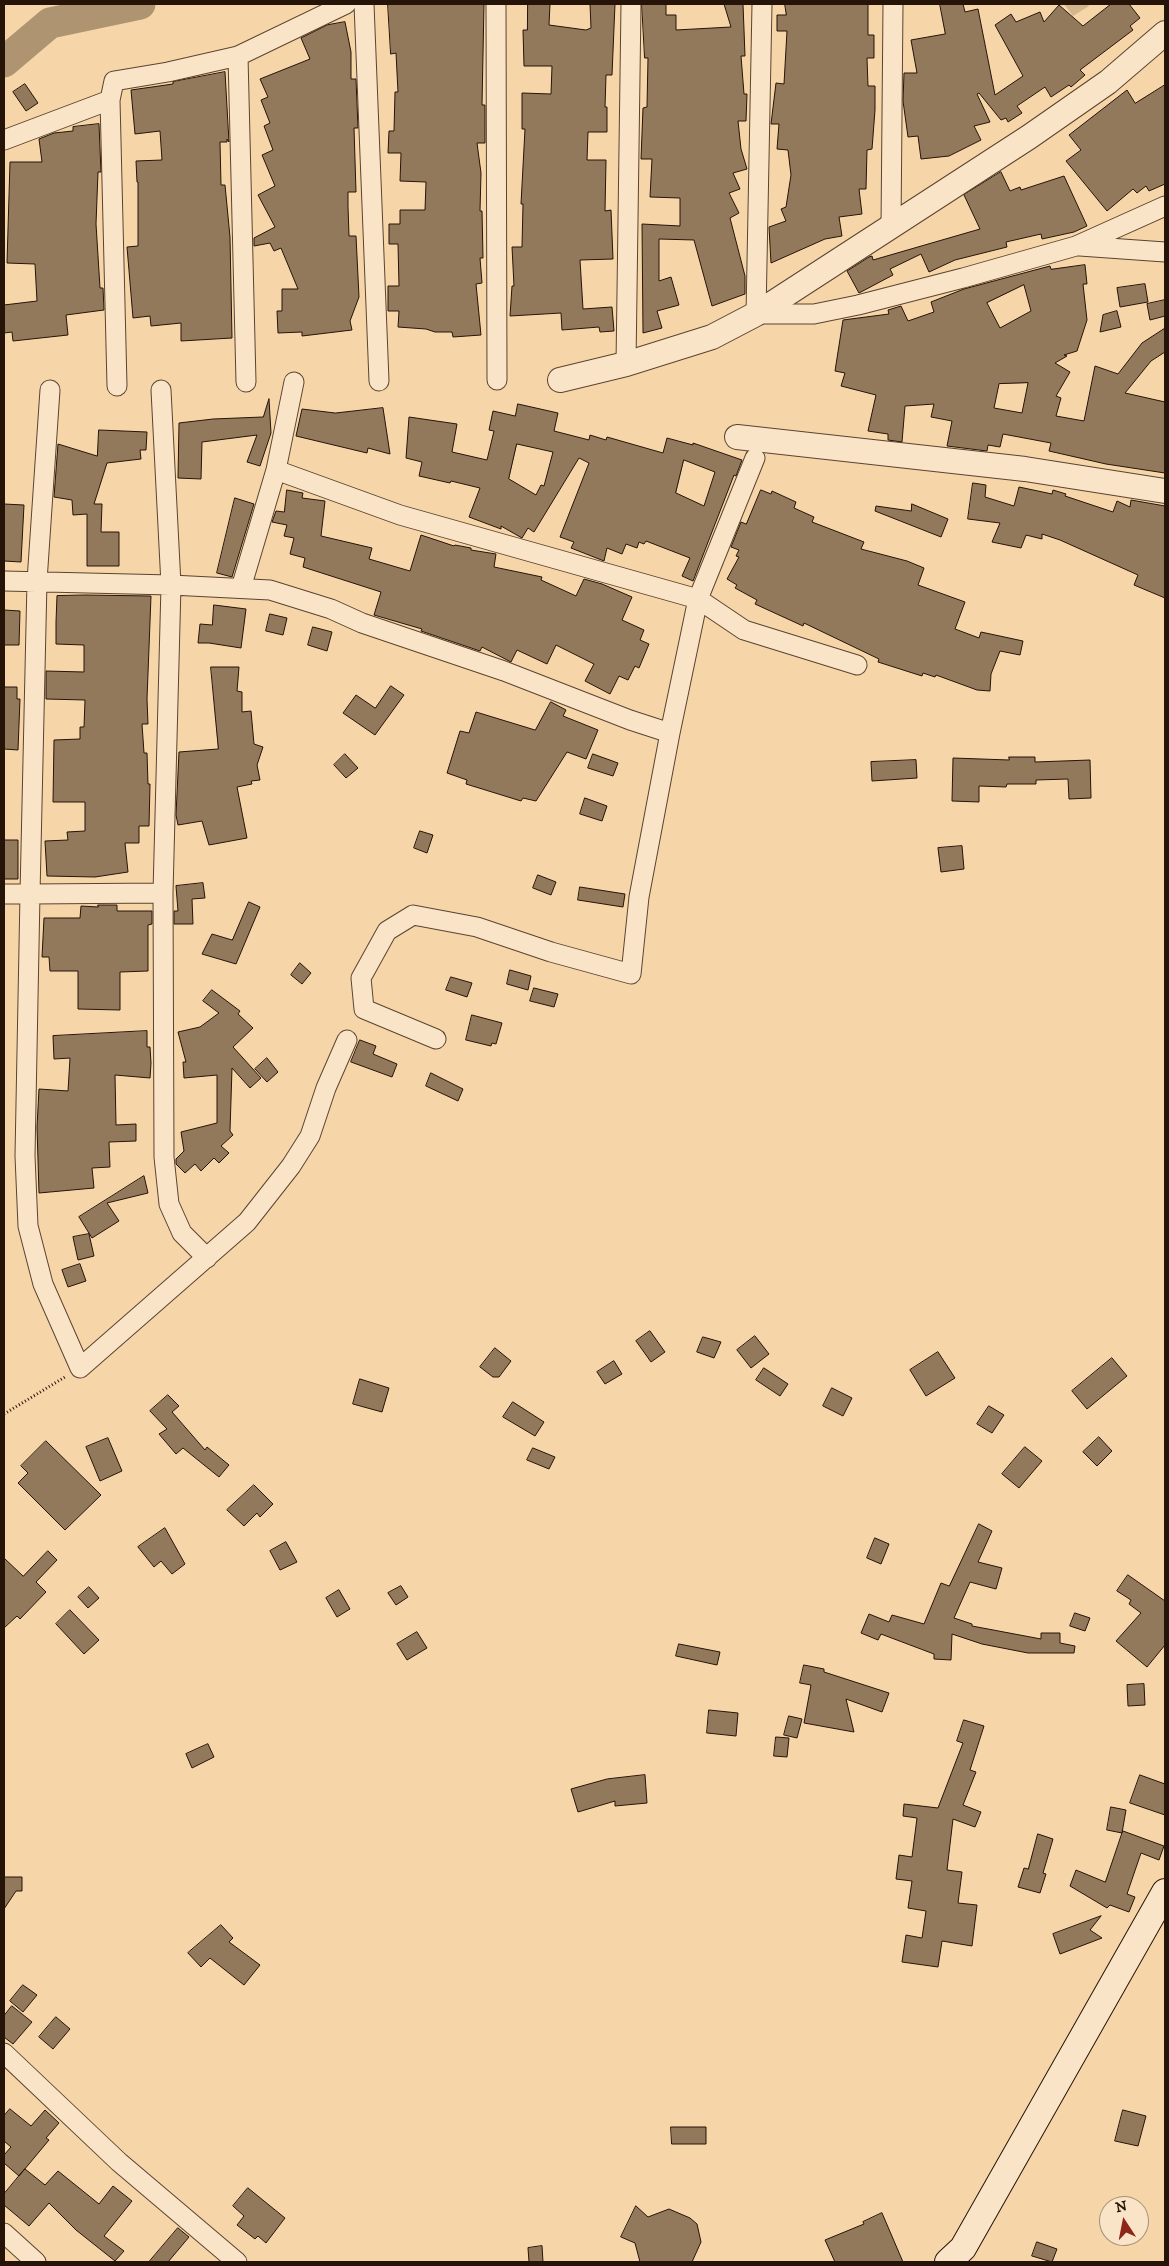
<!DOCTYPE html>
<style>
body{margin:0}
#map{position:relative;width:1169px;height:2266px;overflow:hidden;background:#f6d6a9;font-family:"IM FELL DW Pica",serif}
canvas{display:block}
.frame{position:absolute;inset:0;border:5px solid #261408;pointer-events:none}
.north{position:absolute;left:1099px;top:2196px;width:50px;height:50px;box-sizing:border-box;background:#f9e4c7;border:1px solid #a5917b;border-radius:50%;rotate:349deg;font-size:14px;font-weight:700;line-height:20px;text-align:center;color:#261408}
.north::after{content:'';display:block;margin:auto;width:18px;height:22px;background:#8f2418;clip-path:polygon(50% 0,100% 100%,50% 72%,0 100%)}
</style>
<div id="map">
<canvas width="1169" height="2266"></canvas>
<div class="frame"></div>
<div class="north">N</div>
</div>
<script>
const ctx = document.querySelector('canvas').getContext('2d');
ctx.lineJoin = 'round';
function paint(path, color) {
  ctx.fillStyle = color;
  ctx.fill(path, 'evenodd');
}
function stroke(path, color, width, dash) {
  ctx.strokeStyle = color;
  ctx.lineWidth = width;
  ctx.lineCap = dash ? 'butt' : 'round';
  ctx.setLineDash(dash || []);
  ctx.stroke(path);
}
paint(new Path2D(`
 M1064,4H1087L1089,6L1073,16Z`), '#d3b58e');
stroke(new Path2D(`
 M4,62L50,23L140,4`), '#af9472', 31);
const building = new Path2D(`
 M388,4H484L482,105H485V143H477L481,173L480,211H482L483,258H480L482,283L476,284L481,335L453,337L452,332H435L426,329L398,327L399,311H388V286H399L398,244H389V224H400V210H425L426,182L400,181L401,153H388L389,131H394L395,92H398L396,53L391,54Z
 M528,4H550L549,25L586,30L591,28L590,4H615L612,75H606L605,107H607V132H588L587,160H606L605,211L611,210L613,259L580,260L583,309L612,307L614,331L600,332L599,327L562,330L561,313L510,316L512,286H514L512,247H522L523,204H521L525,129H522V93L551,94L552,66H524L523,30H527Z
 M642,4H666V15H676V30L731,27L724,4H743L745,56H741L744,94H747L746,121H738L741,149L747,169L733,173L740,189L729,193L739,213L730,218L745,276V294L712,306L694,240L659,239V281L671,277L679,305L657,311L662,328L643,333L642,224L680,226V198L650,197L652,159H641L643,108L647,107L648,58H645Z
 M785,4H868V35H874V58H867L868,86H875V110L872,149L867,150L866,189H859L862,214L839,217L842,236L825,239L771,263L769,227L786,221L781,209L786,207L791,175L788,150L777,149L779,124H771L776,83L784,84L787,31H777V15H786Z
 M940,4H963L965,12L978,9L995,95L1023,76L995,25L1011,14L1016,22L1040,12L1044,22L1059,5L1083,26L1111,4H1129L1140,18L1130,26L1133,30L1080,70L1085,75L1071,87L1069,85L1051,97L1045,87L1017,106L1022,113L1008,122L1006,118L1001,120L979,93L977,94L990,122L974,126L981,140L949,156L921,159L918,136L908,137L903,101L904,73H917L911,40L945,34Z
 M345,22L351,52V79H356L358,128H354L356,192H348V206L349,236H356L359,297L350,321L352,330L302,336V332L278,333L277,311H282V289H298L281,248L274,251L270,243L254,246V238L275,227L258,195L275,186L262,155L273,150L264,126L270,123L261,100L268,97L260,79L310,59L301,38L327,25Z
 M225,72L229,142L227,139V142H220L221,185H225L230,237L232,338L181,341V323L151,326L150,316L133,318L127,247L138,246V182H137L136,161L162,160L160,131L135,134L131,90L173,84V82Z
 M25,84L38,103L26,111L13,92Z
 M1165,85V184L1149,191L1146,186L1137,193L1133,189L1107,211L1066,161L1081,150L1069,135L1127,90L1135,103Z
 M99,124L101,172H98L96,224L100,288H103L104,310L66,315L68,335L13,341L12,332L4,333V305L37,301L35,264L7,263L10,162H42L39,139L54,133L73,131V127Z
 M1001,172L1010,191L1020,187L1021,190L1064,176L1087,226L1074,232L1042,239L1041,234L1006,242L1007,247L955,260L929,272L921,254L890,269L893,275L859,293L847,271L869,257L872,256L873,260L980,229L964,195Z
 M1085,265L1087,284H1083L1087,320L1077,351L1064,355L1067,356L1055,363L1070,372L1056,396L1061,398L1056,416L1084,421L1095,366L1118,374L1142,343L1165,328V352L1151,361L1125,393L1165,402V473L1106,464L1049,451L1051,443L1003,434L1000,447L988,445L987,451L947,446L952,421L931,417L934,404L905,406L902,442L888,440V434L868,431L876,395L841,386L845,373L835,371L843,320L889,314L888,310L901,306L908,321L934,312L931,302L964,289L1050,266L1051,269ZM1024,285L1031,311L1000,328L987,303ZM1028,383L1022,413L994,408L999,384Z
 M1145,284L1148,302L1120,307L1117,288Z
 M1165,300V316L1150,320L1147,304Z
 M1117,311L1121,327L1100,332L1103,315Z
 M269,399L271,433L260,466L247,462L257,435L202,442L201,479L178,478L179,423L213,419L263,417Z
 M518,404L558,413L554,431L589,440L590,435L606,440L607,437L663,453L667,438L693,445V443L742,460L736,476L734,475L693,581L682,576L690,558L646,541L644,544L639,542L637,548L626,544L622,554L607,548L604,561L571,548L574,542L560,537L589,463L579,458L534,532L528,528L522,538L501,526V529L469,517L480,488L451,481L450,483L419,476L422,462L406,458L409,417L457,424L452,452L487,460L494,431L489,430L493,411L515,416ZM517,444L553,452L544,486L541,485L536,495L509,479ZM684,460L715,472L704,506L676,493Z
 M383,408L390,454L368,448L367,453L296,436L302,409L335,413Z
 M99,430L147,432L146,450H140L141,459L107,463L94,504H102L101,532H119V566H87V514L73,515L72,500L54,497L58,444L97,456Z
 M973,483L986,485L985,497L1014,506L1019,487L1052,494L1053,490L1066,494L1065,496L1113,512L1117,501L1130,507L1131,500L1165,506V598L1134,585L1138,575L1060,540L1042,534V539L1026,535L1021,548L992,542L1000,523L968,519Z
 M287,490L303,493L302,498L325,501L321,536L372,548L369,559L410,571L421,535L454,546L455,545L471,548V550L496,554L494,567L542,577L541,580L576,596L584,579L602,584L632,597L622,620L644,630L640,640L649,644L639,668L635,666L628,680L619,676L610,694L585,681L594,664L556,645L547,664L517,650L511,662L482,647L480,651L421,631L422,629L374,615L381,592L303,567L305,558L290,554L294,538L284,536L287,525L272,522L276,511L284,512Z
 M761,490L771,494L772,491L796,502L794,508L814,517L812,522L864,542L861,549L907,561L924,568L918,585L965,602L955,629L979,638L981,632L1023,641L1020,655L1000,651L991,674L990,691L977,690L936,675L935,677L923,673L922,676L878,662L879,659L804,623L803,626L755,604L757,600L735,588L737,585L727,579L739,557L736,556L739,550L731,547L741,522L746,524Z
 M235,498L254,504L232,577L217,573Z
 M4,504L24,505L21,562L4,561Z
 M912,504L948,519L941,537L875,511L876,506L911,511Z
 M85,595L151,596L147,699L148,724H142L144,753H147L148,784H150L149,826H139V843H125L128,872L95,877L47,876L45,841L68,840L67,832L85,831V802H53L54,740L80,739V727H84L85,700L46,699V671L84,672V645L56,644V622L57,596Z
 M214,605L246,609L241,648L209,643H198L200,624L212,625Z
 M4,610L20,611L19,645H4Z
 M270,614L287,618L283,635L266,631Z
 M313,627L332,632L327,651L308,645Z
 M211,667H239L237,691L242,692V712L251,711L254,744L263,747L257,765L260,780L251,781L252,784L237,787L247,838L209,845L202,821L178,825L176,815L179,752L218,749Z
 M391,686L404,695L375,735L343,713L356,695L375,708Z
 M4,687H17V699H20L18,750L4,749Z
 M551,702L566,710L563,716L598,730L586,759L567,752L536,801L523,798L521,801L466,784L467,780L447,773L460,731L469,733L476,712L535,730Z
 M345,754L358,768L346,778L334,765Z
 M593,754L618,763L613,776L588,768Z
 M1009,757H1035V762L1090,760L1091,798L1069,799L1068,779L1036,780V784H1007L1006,787L979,786V802L952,801L953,758L1009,760Z
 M916,760L917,778L872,781L871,762Z
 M585,798L607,806L602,821L580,814Z
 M420,831L433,835L427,853L414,848Z
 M4,840H18V879H4Z
 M962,846L964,869L941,872L938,848Z
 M538,875L556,882L551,895L533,888Z
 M203,883L205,898L192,899L193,924H174V911H178L176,886Z
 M580,887L625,894L623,907L578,900Z
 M249,902L260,907L236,964L202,954L212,934L232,940Z
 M98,905H117V911H152V924L148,925V971L120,972V1010L78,1009V971H50L49,957H42L44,918H80L81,906L98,907Z
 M300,963L311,973L302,984L291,975Z
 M510,970L531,976L528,990L507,984Z
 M451,977L472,983L467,997L446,990Z
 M534,988L558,994L554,1007L530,1001Z
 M212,990L240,1011L238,1014L253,1028L233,1047L261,1078L250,1088L232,1068L230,1131L233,1135L221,1146L229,1153L219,1163L214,1158L201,1171L195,1164L185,1173L176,1164V1159L184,1151L181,1132L217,1123V1075L184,1078L183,1062H186L178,1032L200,1027L219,1013L203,1001Z
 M472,1015L502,1023L496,1044L492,1043L491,1046L466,1040Z
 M147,1031V1047H150L151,1063L150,1078L115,1075L116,1125L136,1124V1141L109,1142L110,1167L92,1168L94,1188L39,1193L37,1127L39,1089L68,1091L70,1058L54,1059L53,1036Z
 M360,1040L376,1046L373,1054L397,1064L392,1077L351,1062Z
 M267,1058L278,1072L267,1082L255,1069Z
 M431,1073L463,1089L458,1101L426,1086Z
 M144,1176L148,1193L107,1203L119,1221L92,1238L79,1217Z
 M89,1234L94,1256L78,1260L73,1237Z
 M80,1264L86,1281L68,1287L62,1270Z
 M650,1331L665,1352L651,1362L636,1341Z
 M755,1336L769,1354L751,1368L737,1350Z
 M703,1337L721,1342L714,1358L697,1352Z
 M495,1348L511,1361L499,1377H493L480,1367Z
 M938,1352L955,1378L926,1396L910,1370Z
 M1112,1358L1127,1376L1087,1409L1072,1391Z
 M614,1361L622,1374L605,1384L597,1372Z
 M764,1368L788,1384L780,1396L756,1380Z
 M360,1379L389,1388L382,1412L353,1404Z
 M832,1388L852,1398L843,1416L823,1406Z
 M168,1395L179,1406L172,1412L205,1450L207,1447L229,1465L219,1477L183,1448L176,1454L159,1434L167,1429L150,1411Z
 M513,1402L544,1422L535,1436L503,1417Z
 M989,1406L1004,1415L992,1433L977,1424Z
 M1099,1437L1112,1451L1097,1466L1083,1452Z
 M108,1438L122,1471L100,1481L86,1447Z
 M46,1441L101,1495L65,1530L18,1483L28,1473L21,1466Z
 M1025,1447L1042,1461L1019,1488L1002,1474Z
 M533,1448L555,1457L549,1469L527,1460Z
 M254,1485L273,1504L260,1517L257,1513L244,1526L227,1510Z
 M979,1524L992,1531L978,1562L1002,1568L996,1589L970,1582L954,1618L972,1624V1626L1041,1639V1633H1060V1643L1075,1646L1074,1653H1028L982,1644L952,1634L951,1660L934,1659V1654L881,1634L878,1640L861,1633L869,1614L889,1622L892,1615L924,1624L941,1583L949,1586Z
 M165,1528L185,1564L172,1574L161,1561L154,1567L138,1547Z
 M875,1538L889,1544L881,1564L867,1558Z
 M286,1542L297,1562L280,1570L270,1551Z
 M48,1551L57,1560L36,1582L46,1592L20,1619L17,1616L4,1628V1558L23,1576Z
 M1128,1575L1165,1601V1645L1147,1667L1116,1641L1141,1613L1129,1604L1131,1600L1117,1591Z
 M401,1586L408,1597L396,1605L388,1593Z
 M89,1587L99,1598L88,1608L78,1597Z
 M339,1590L350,1609L337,1617L326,1598Z
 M70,1610L99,1640L84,1654L56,1624Z
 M1075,1613L1090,1618L1085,1631L1070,1626Z
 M417,1632L427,1648L407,1660L397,1644Z
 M679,1644L720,1652L717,1665L676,1656Z
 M804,1665L824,1669V1672L889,1693L882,1712L846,1699L854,1732L804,1723L811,1685L800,1683Z
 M1144,1684L1145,1705L1128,1706L1127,1685Z
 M709,1710L738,1713L736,1736L707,1733Z
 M789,1716L802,1719L797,1738L784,1735Z
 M964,1720L984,1726L970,1770L976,1772L963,1805L981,1812L975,1827L953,1819L947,1870L962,1872L958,1903L977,1905L972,1946L942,1941L938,1967L902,1962L906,1935L922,1938L926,1911L908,1908L912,1881L896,1879L899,1855L912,1857L917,1818L903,1816L904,1804L938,1808L963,1743L957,1741Z
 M776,1737L789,1738L787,1757L774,1756Z
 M208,1744L214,1757L192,1768L186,1754Z
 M645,1775L647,1803L615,1806V1801L578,1812L571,1789L607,1779Z
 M1140,1775L1165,1784V1815L1130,1803Z
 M1111,1807L1126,1810L1122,1833L1107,1830Z
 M1123,1831L1164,1846L1159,1860L1141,1853L1127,1894L1135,1897L1129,1912L1110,1905L1107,1908L1070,1886L1076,1870L1105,1882Z
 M1038,1834L1053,1839L1043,1873L1046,1874L1040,1893L1018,1887L1024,1868L1028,1869Z
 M4,1877H22V1891H16L4,1909Z
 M1101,1916L1090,1930L1102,1938L1060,1954L1053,1934Z
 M221,1925L233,1938L229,1942L260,1965L244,1985L210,1958L201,1967L188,1953Z
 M23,1985L37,1995L23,2012L10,2001Z
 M12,2006L32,2022L13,2044L4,2037V2016Z
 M56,2017L70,2029L53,2049L39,2037Z
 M10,2109L31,2126L45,2110L59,2123L46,2138L49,2140L19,2176L4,2163V2155L11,2147L4,2141V2116Z
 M1123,2110L1146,2116L1138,2146L1115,2141Z
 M671,2127H706V2144H672Z
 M25,2169L45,2185L58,2171L99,2204L113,2186L132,2201L104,2236L124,2251L115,2261L76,2230L49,2203L29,2226L4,2205V2194Z
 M248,2188L285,2218L266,2243L258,2236L255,2239L237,2225L244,2216L233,2206Z
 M636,2206L648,2217L669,2209L690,2218L697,2224L701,2242L692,2262H640L635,2243L621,2237Z
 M882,2213L903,2262H835L825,2240L864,2224L863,2222Z
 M178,2228L189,2237L168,2262H149Z
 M1037,2242L1057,2249L1052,2262L1032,2256Z
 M542,2246L543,2262H529L528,2248Z`);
paint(building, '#92795c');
stroke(building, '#261408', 1);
const minor = new Path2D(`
 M364,4L379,381
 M496,4L497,380
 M762,4L756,314H814L858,305L963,278L1076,246L1165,206
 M238,56L246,382
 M110,100L117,386
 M4,140L110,100L114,81L168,72L238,56L346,4
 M891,227L893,4
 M1080,246L1165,252
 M626,364L631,4
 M50,390L37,581L30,894L163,893
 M161,390L171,585L163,893L164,1157L169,1204L182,1233L207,1258
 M276,470L400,515L698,599L744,630L857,665
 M4,581L171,585L270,590L331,609L362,623L504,671L630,720L670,733
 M241,588L276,470L294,382
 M4,894H30L25,1156L28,1226L43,1284L80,1368L247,1222L291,1166L310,1136L326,1088L347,1040
 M436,1039L364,1009L361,978L387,931L413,915L477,927L551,952L631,974L639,897L670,733L698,599L755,458
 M4,2053L119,2162L237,2262
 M4,2233L36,2262`);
const tertiary = new Path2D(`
 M560,380L626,364L712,337L756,314L1029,137L1108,82L1165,33
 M737,437L1025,469L1165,491`);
const secondary = new Path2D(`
 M948,2262L963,2248L1165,1892`);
stroke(minor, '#5a4430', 21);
stroke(tertiary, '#5a4430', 26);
stroke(secondary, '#261408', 28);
stroke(new Path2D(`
 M4,1414L65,1377`), '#261408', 3, [1, 2.5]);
stroke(minor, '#f9e4c7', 19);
stroke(tertiary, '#f9e4c7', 24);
stroke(secondary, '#f9e4c7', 26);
</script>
